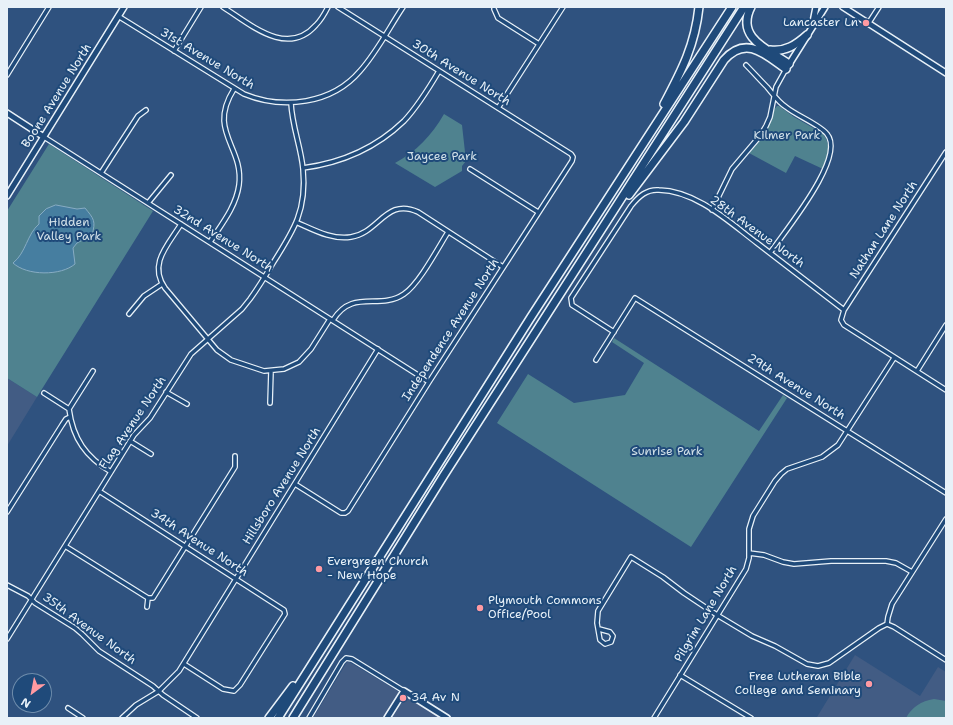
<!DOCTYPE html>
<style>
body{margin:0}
#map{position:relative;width:953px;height:725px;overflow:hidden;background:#2f527f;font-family:"Shantell Sans",sans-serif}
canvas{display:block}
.frame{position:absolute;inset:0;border:8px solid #e8f1f8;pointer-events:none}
.north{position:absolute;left:12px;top:673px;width:40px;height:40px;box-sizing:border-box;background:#1f4a7a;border:1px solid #6f8dac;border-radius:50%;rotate:212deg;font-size:11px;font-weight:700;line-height:16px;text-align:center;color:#e8f1f8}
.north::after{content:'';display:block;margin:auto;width:14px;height:18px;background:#ff9aa2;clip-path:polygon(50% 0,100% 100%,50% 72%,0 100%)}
</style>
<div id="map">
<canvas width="953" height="725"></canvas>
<div class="frame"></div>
<div class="north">N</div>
</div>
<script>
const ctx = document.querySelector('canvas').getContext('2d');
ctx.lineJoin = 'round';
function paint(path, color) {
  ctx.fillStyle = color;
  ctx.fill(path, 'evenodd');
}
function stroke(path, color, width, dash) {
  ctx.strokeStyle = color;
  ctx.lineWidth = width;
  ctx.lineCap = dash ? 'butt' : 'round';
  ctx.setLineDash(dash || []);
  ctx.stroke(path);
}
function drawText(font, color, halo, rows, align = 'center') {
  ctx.font = font + ' "Shantell Sans",sans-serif';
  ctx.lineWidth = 4;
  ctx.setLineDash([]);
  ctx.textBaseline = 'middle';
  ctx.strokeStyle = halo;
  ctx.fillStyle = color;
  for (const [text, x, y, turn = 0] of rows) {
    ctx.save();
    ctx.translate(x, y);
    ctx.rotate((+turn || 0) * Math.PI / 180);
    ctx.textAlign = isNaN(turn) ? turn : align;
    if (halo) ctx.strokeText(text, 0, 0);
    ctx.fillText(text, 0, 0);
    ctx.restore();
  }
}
paint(new Path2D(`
 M7,378L37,397L7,446Z
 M855,655L920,696L938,667L946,672V718H819L817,717Z
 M347,662H349L398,691V694L383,718H313Z
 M408,697L432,712L441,718H392L404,699Z`), '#425c84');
paint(new Path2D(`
 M777,106H779L794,117L822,133C832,143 828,157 823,169L795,156L786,173L749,153C755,146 762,139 767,130C771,123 771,111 777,106Z
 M444,114L462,125L466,161L462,166V171L435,187L395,163C416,152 432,135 444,114Z
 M49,144L153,211L37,397L7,378V211Z
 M614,338L759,431L783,395L787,398L691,547L497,423L528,374L574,403L625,395L644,363L612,342Z
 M934,699L946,701V718H906C912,707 921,701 934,699Z`), '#4f828f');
const water = new Path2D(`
 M56,205L77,209L85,208C94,219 96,221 92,235L77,243L73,248L75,264C61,276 27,276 13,263C26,253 27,234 39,224V216L46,209Z`);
paint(water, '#467ea0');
stroke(water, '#87acc3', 1);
const street = new Path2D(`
 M223,7C250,24 287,58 316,25C321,20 325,13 328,7
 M494,9L498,18L539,44
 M118,16L244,94C283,110 332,104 360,71C377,52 389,28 403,7
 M868,24L879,7
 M174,51L201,7
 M746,65C753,72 760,80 767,87C773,94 778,102 786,107C797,116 819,124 827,134C847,157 784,232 770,253
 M7,75L49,7
 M498,108L563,7
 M44,137L429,382
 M946,152L844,310L841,320L844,325L946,390
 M303,168C341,163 376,148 404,121C418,106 429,88 439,71
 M470,169L538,212
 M101,173L138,116L146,110
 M148,203L171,175
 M712,210L732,169L760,136L766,126L770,117L776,87L786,69
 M298,223C314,230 332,240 351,237C379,233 386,197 418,212L503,267
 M181,224C168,245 148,264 165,288L217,350L231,360L264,371L284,369L299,362L311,349L330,319
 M210,242C221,225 236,207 239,185C244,146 207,132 234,89
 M129,314L144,296L162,284
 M333,320C353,288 379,311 404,294C419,284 438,248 448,232
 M614,332L572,305L571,298L631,206C639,196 647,189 659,190C697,191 729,222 757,243C786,265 815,288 844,310
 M596,360L635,298L946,493
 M917,371L946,325
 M166,392L187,404
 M44,393L69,409C73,439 86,457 111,472
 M270,403L271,371
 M69,409L93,371
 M130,441L151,454
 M295,484L341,513H345L348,511L429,382L572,161L573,157L571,154L338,7
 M99,491L284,610L285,614L240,685L234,691L223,689L184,664
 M7,512L62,425L66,419L70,417
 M65,546L148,598
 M749,553L764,555L783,562L794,564L831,561H886L896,563L912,572
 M7,585L28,596L35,603L75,628L82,634L99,651L153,686L163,695L197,718
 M148,598H153L235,467V456
 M147,607L148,598
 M887,624L888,617L892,604L946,519
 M887,624L894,627L946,660
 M599,629L610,632L613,636L611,642L605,644L600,640L597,623L598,611L631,557L663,577L684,593L717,615L752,636L775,646L807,664L818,666L829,663L879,628L887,624
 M7,639L134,435L150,418L191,354L242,309L250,299C258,288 266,275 273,263C294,230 307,210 303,169C301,147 292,126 291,103
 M680,675L751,718
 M68,708L83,718
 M122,718L136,705L159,691L179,671L378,349
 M309,718L342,662L346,658L352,659L404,691
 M654,718L746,569L749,558V529L753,516L775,481L781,474L787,469L822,457L838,445L894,358`);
const secondary = new Path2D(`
 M843,7L946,73
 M813,22L816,7
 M788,66L825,7
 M7,113L44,137
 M7,196L124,7
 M387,718L404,691L447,718`);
const highway = new Path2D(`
 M751,7C735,38 769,50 789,64
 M770,50C785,52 796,45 807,35
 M664,104C682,70 695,45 699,7
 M629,195L684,122L724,60C746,35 765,54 786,69
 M269,718L293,686
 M278,718L531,317L732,7
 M293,718L444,475L744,7`);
stroke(street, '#e8f1f8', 6);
stroke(secondary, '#e8f1f8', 8);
stroke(highway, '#e8f1f8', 10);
stroke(street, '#1f4a7a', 3.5);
stroke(secondary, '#1f4a7a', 5);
stroke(highway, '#1f4a7a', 7);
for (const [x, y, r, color] of [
 [866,23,4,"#ff9aa2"],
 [319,569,4,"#ff9aa2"],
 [480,608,4,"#ff9aa2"],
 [869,684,4,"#ff9aa2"],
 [403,698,4,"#ff9aa2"]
]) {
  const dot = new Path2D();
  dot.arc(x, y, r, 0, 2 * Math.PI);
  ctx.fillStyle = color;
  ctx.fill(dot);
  stroke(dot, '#1f4a7a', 1.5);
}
drawText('12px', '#e8f1f8', '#1f4a7a', [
 ["Lancaster Ln",858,23,"right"],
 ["Evergreen Church",327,562],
 ["- New Hope",327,576],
 ["Plymouth Commons",488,601],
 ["Office/Pool",488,615],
 ["Free Lutheran Bible",861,677,"right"],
 ["College and Seminary",861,691,"right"],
 ["34 Av N",411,698]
], 'left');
drawText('12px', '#e8f1f8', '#1f4a7a', [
 ["31st Avenue North",207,59,31],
 ["30th Avenue North",461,73,32],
 ["Boone Avenue North",57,96,-58],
 ["Nathan Lane North",884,230,-57],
 ["28th Avenue North",757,232,36],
 ["32nd Avenue North",223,239,32],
 ["Independence Avenue North",451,330,-57],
 ["29th Avenue North",796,387,32],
 ["Flag Avenue North",133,423,-56],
 ["Hillsboro Avenue North",282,486,-58],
 ["34th Avenue North",199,543,33],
 ["Pilgrim Lane North",706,614,-59],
 ["35th Avenue North",89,629,36]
]);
drawText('12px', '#d1e0e8', '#1f4a7a', [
 ["Kilmer Park",787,136],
 ["Jaycee Park",442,157],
 ["Hidden",69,223],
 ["Valley Park",69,237],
 ["Sunrise Park",667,452]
]);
</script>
